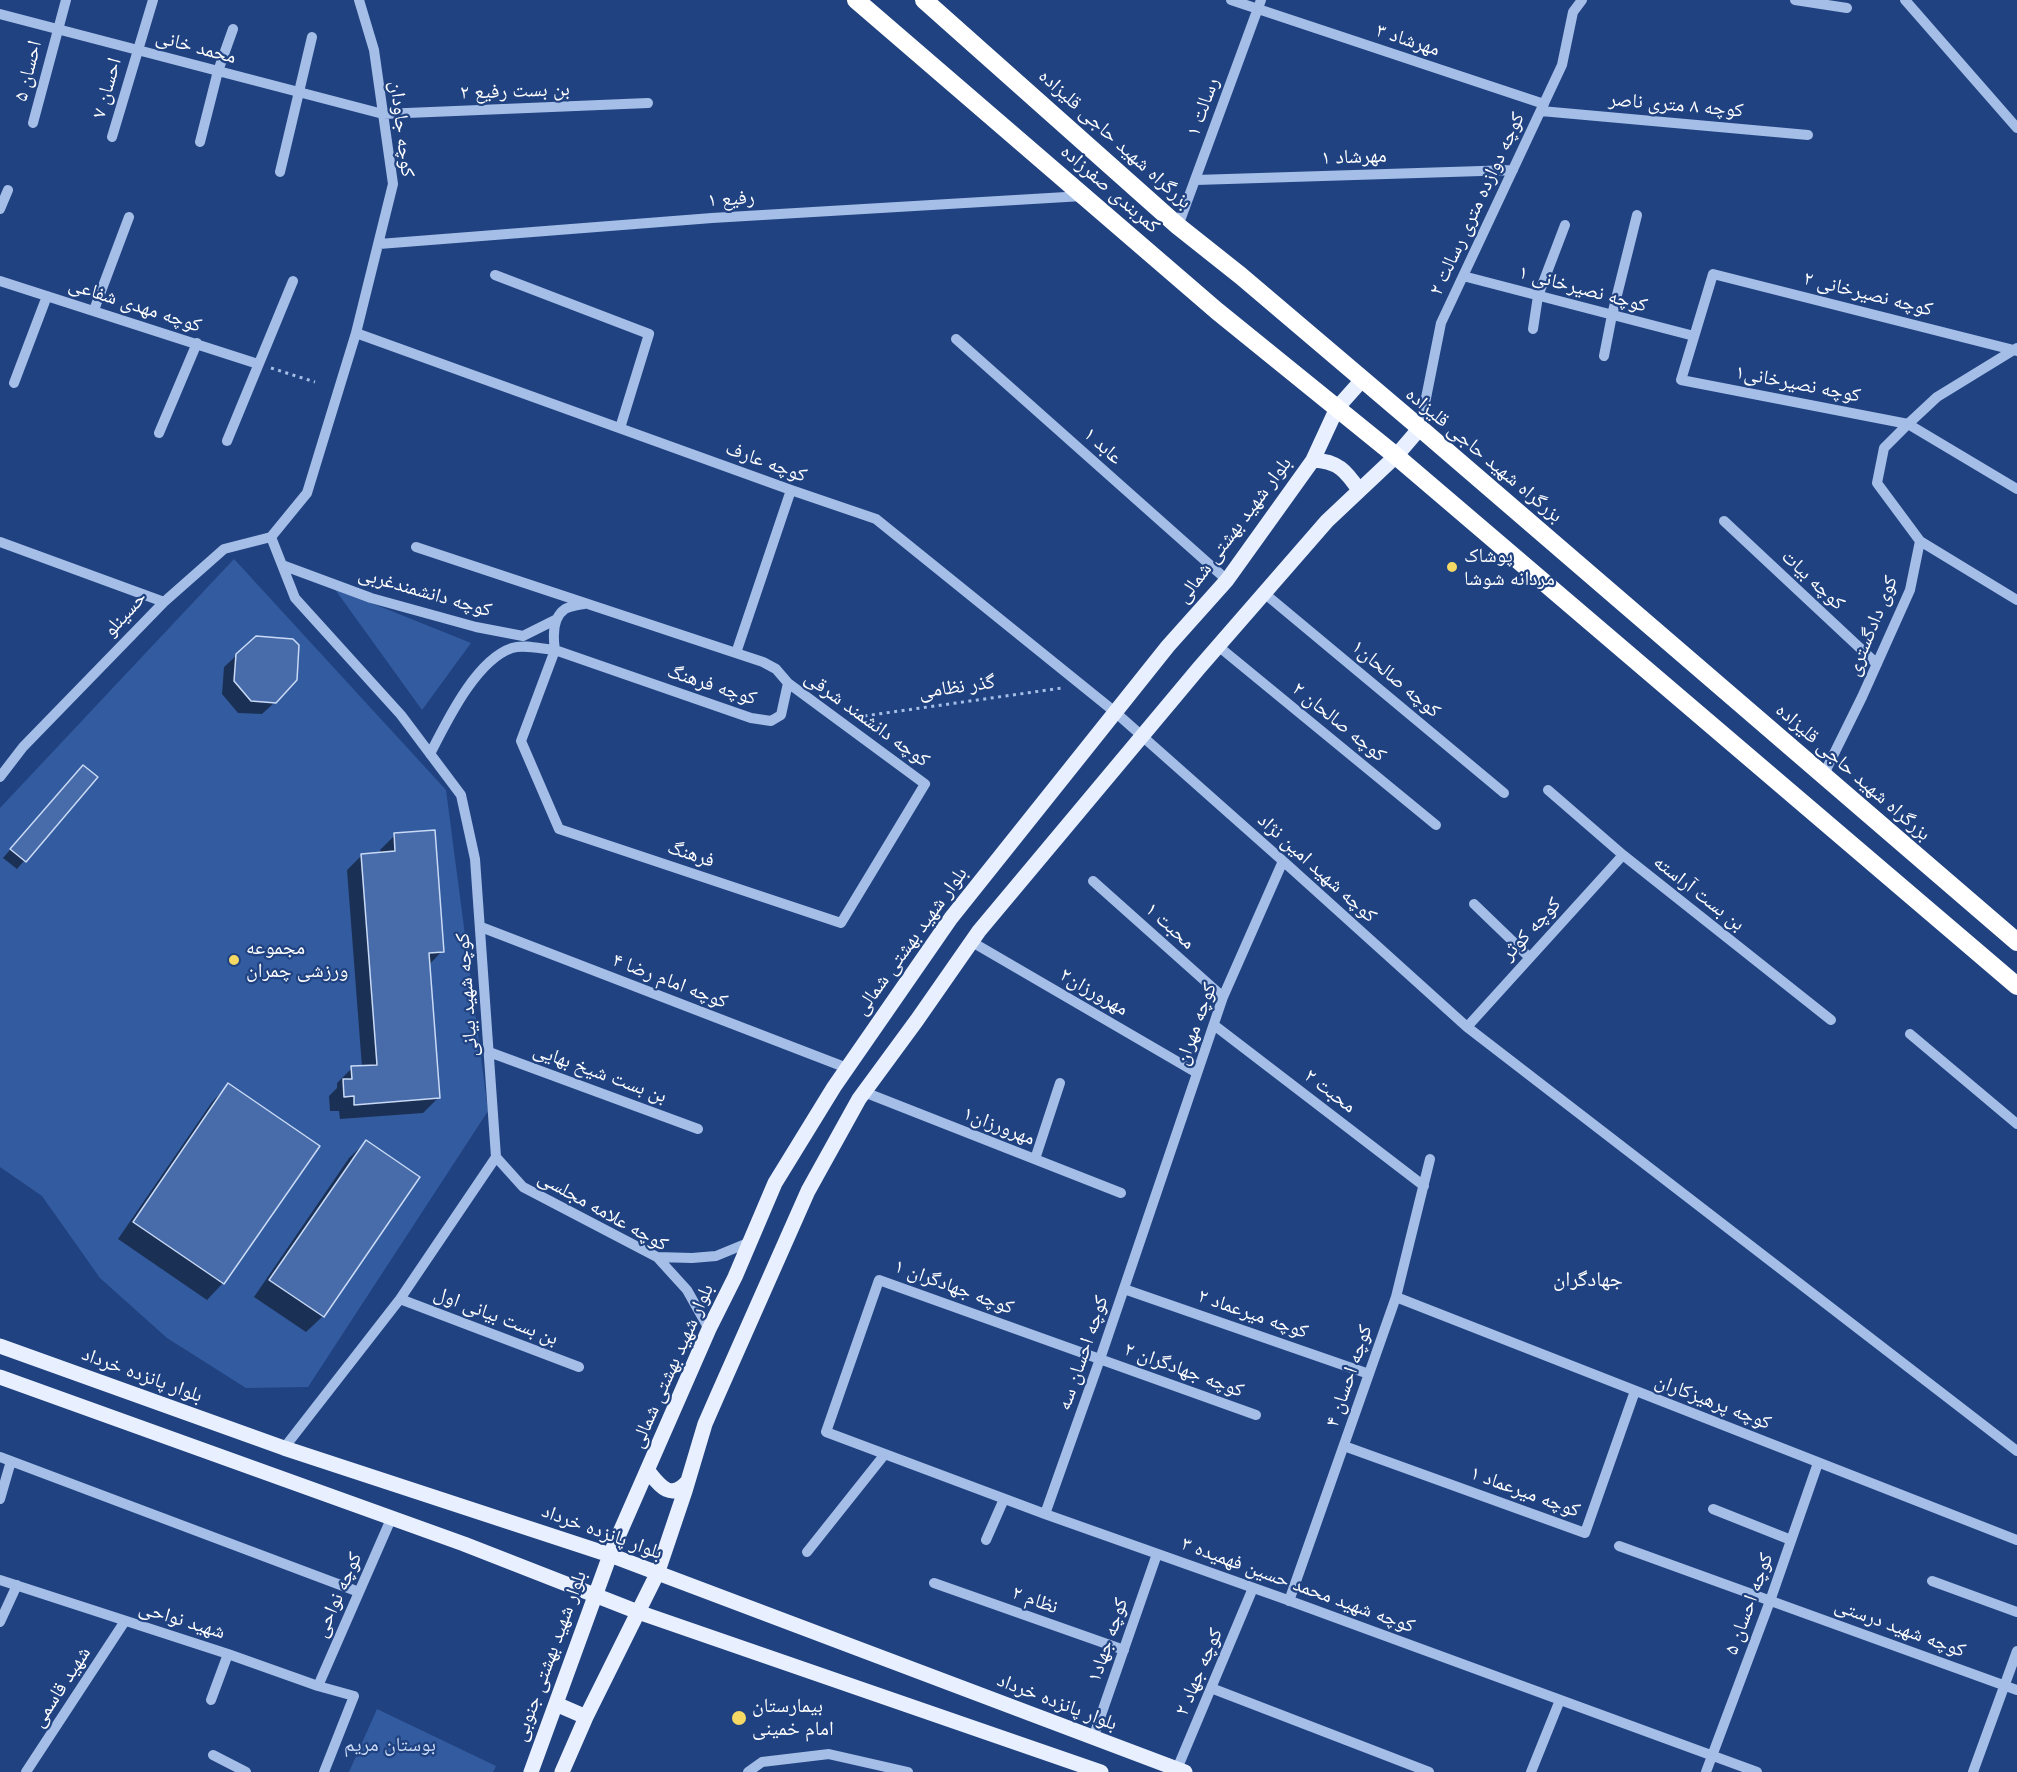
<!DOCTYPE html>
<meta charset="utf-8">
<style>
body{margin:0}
canvas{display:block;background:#204281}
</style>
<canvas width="2017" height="1772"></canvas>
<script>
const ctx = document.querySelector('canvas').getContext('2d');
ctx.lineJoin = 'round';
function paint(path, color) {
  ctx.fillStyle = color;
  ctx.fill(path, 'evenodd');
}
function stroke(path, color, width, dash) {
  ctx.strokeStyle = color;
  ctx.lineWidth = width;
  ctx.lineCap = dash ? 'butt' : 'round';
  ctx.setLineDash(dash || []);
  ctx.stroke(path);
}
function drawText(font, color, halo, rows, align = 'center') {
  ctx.font = font + ' Montserrat,"Noto Naskh Arabic",sans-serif';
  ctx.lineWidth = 4.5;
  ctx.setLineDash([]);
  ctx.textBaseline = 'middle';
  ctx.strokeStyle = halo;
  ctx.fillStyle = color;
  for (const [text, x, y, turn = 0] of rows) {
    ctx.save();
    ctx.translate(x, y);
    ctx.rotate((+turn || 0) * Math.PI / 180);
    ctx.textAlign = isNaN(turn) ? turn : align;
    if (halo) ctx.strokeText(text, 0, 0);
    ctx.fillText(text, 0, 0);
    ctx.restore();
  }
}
paint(new Path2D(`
 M234,559L446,790L488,1111L308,1387L246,1388L167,1338L100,1278L42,1196L0,1167V808Z
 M334,588L471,643L422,710Z
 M377,1709L496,1766L493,1772H349Z`), '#335b9f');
paint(new Path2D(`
 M237,655L275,702L262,714L238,713L222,694L224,667Z
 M75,774L96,777L17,869L3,858Z
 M395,835L442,951L428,966L438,1098L423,1113L340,1119L339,1111H330L329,1096L337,1088V1083L352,1068L362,1067L347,870L362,855L380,854V850Z
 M228,1085L317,1146L223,1283L207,1300L118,1239L212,1102Z
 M366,1142L323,1316L306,1332L254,1297L349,1158Z`), '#0007');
const building = new Path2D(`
 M256,636L293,639L299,645L297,680L276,703L251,701L234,681L236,654Z
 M83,765L98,777L26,862L10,849Z
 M435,830L444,952L429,953L440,1098L354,1105V1096L344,1097L343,1079H352L351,1066L377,1065L361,854L395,851L394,833Z
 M228,1083L320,1146L224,1284L133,1222Z
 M366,1140L420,1177L324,1317L269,1280Z`);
paint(building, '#486caa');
stroke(building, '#c9daf6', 1.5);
stroke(new Path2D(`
 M271,368L315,382
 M857,717L1062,688`), '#a5bee8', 3, [3, 4.5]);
stroke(new Path2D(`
 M1231,0L1544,104
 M1795,0L1847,8
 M1905,0L2017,128
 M0,14L383,114L648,103
 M1541,111L1808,135
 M33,123L66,0
 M112,137L153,0
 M200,142L218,71L233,29
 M280,172L312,37
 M1196,180L1513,170
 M0,209L8,190
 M1178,226L1261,0
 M379,244L712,218L1083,196
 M495,275L649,334L620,428
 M1463,276L1694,336
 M0,281L258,364
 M94,310L129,217
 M1533,329L1538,296L1565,225
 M356,333L791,490L876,519L1115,712L1283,861L1467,1027L2017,1451
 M956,339L1227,580
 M2017,351L1713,274L1681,380L1908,424L2017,489
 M1604,356L1612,315L1637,215
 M14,383L47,296
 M1420,428L1441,323L1562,65L1573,12L1582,0
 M159,433L197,343
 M227,441L293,281
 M1724,521L1877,664
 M271,537L295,598L401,715L461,795L475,859L496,1157L400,1299L284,1448
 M1920,541L2017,600
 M0,542L164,602L23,747L0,777
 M416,547L763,662L776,669L788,683L781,715L771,721L751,718L555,650C553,637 552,618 565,609C570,606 578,605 584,604
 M282,565L371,598L476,627L523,636L557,619
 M1264,593L1504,793
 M164,602L224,549L271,537L307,493L356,333L393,184L374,50L359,0
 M1218,646L1436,825
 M736,653L791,490
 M430,754C447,721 476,660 512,648C524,644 542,649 555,650L521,741L559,829L841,923L925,784L788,683
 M1823,776L1862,697L1910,590L1920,541L1877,483L1884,448L1908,424L1937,397L2017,348
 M1548,790L1623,855L1831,1020
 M1093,881L1223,997
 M1474,904L1529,957
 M481,927L847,1068
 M972,942L1197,1073
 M1214,1025L1424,1186
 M1467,1027L1623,855
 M1910,1034L2017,1124
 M489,1052L698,1129
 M864,1092L1121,1193
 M496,1157L523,1187L657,1257L687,1290L709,1329
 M1035,1159L1060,1083
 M657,1257L692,1258L716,1256L750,1242
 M1124,1289L1369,1374
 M1396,1297L2017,1540
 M400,1299L579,1367
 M1256,1415L879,1280L826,1432L1045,1514L1282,1598L1757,1772
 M1344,1446L1585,1533L1635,1391
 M0,1457L359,1592
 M0,1499L11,1461
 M1713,1509L1791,1540
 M1045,1514L1100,1359L1223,997L1283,861
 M986,1540L1004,1499
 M1619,1546L2017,1690
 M807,1552L885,1454
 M0,1580L228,1654L318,1686L354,1696L324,1772
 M1932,1581L2017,1612
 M934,1583L1124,1650
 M1289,1601L1396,1297L1430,1159
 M0,1622L17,1585
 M318,1686L391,1519
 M1211,1688L1429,1772
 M211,1700L228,1654
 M1093,1738L1157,1554
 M213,1755L246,1772
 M1177,1769L1253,1588
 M26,1772L125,1621
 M748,1772L762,1762L829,1754L908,1772
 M1531,1772L1560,1700
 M1706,1772L1770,1601L1818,1463
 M1973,1772L2017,1651`), '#a5bee8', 10);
stroke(new Path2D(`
 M1313,460C1338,461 1346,471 1359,490
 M0,1346L284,1448L610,1555L1185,1772
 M0,1377L464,1544L638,1612L1101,1772
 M648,1471C659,1485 671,1502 688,1481
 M556,1704L586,1717
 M531,1772L610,1555L709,1329L735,1277L775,1183L834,1087L951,918L1168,646L1227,580L1313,460L1337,408L1362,380
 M562,1772L586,1717L657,1574L685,1491L705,1424L719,1392L808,1191L859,1099L917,1020L979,931L1199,668L1327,521L1396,456L1420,428`), '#e8effe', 15);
stroke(new Path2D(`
 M856,0L1217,311L1396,456L2017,986
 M924,0L1178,226L1241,276L1420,428L2017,942`), '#fff', 18);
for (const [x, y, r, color] of [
 [1452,567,6,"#f6d865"],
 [234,960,6,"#f6d865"],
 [739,1718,8,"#f6d865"]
]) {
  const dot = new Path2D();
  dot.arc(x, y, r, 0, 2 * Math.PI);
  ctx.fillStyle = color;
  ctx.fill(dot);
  stroke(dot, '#204281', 2);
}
drawText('20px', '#fff', '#204281', [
 ["مهرشاد ۳",1408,40,18],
 ["محمد خانی",196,47,15],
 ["احسان ۵",28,71,-76],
 ["احسان ۷",107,88,-74],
 ["بن بست رفیع ۲",515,91,-2],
 ["کوچه ۸ متری ناصر",1676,105,5],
 ["رسالت ۱",1203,107,-70],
 ["کوچه جاودان",402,129,83],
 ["بزرگراه شهید حاجی قلیزاده",1115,139,42],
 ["مهرشاد ۱",1354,157,-2],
 ["کمربندی صفرزاده",1110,189,41],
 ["رفیع ۱",731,199,-4],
 ["کوچه دوازده متری رسالت ۲",1477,204,-65],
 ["کوچه نصیرخانی ۱",1583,289,15],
 ["کوچه نصیرخانی ۲",1868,294,14],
 ["کوچه مهدی شفاعی",135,305,18],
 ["کوچه نصیرخانی۱",1798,384,11],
 ["عابد ۱",1103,446,42],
 ["بزرگراه شهید حاجی قلیزاده",1484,455,40],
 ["کوچه عارف",766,462,20],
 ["بلوار شهید بهشتی شمالی",1234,530,-53],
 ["کوچه بیات",1813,580,43],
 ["کوچه دانشمندغربی",425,592,16],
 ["حسینلو",125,614,-48],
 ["کوی دادگستری",1872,626,-68],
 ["کوچه صالحان۱",1396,679,40],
 ["کوچه فرهنگ",712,685,18],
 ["گذر نظامی",957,687,-8],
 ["کوچه دانشمند شرقی",867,719,36],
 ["کوچه صالحان ۲",1339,722,39],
 ["بزرگراه شهید حاجی قلیزاده",1853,772,41],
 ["فرهنگ",691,854,18],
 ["کوچه شهید امین نژاد",1317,868,42],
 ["بن بست آراسته",1699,893,38],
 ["محبت ۱",1170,926,42],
 ["کوچه کوثر",1531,929,-47],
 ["بلوار شهید بهشتی شمالی",911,941,-54],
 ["کوچه امام رضا ۴",670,981,21],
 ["مهرورزان۲",1094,992,30],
 ["کوچه شهید بیانی",467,995,-94],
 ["کوچه مهران",1196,1024,-70],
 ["بن بست شیخ بهایی",600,1073,20],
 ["محبت ۲",1330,1091,37],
 ["مهرورزان۱",999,1126,21],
 ["کوچه علامه مجلسی",603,1211,29],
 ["کوچه جهادگران ۱",954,1287,20],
 ["کوچه میرعماد ۲",1253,1314,19],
 ["بن بست بیانی اول",496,1316,21],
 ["کوچه احسان سه",1083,1353,-71],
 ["بلوار شهید بهشتی شمالی",672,1366,-66],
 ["کوچه جهادگران ۲",1184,1370,20],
 ["بلوار پانزده خرداد",142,1375,20],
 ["کوچه احسان ۴",1349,1376,-71],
 ["کوچه پرهیزکاران",1713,1402,21],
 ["کوچه میرعماد ۱",1525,1492,20],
 ["بلوار پانزده خرداد",602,1532,20],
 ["کوچه شهید محمد حسین فهمیده ۳",1298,1585,20],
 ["کوچه نواحی",338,1595,-66],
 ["نظام ۲",1035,1600,20],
 ["کوچه احسان ۵",1749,1604,-70],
 ["شهید نواحی",182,1620,17],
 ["کوچه شهید درستی",1900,1628,20],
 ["کوچه جهاد۱",1108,1640,-71],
 ["بلوار شهید بهشتی جنوبی",550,1656,-70],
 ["کوچه جهاد ۲",1199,1672,-67],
 ["شهید قاسمی",61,1687,-57],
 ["بلوار پانزده خرداد",1057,1702,21]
]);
drawText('20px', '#fff', '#204281', [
 ["پوشاک",1464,556],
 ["مردانه شوشا",1464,579],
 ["مجموعه",246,948],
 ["ورزشی چمران",246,971],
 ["بیمارستان",752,1706],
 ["امام خمینی",752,1729]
], 'left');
drawText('20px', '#c9daf6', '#204281', [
 ["بوستان مریم",390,1745]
]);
drawText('21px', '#fff', '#204281', [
 ["جهادگران",1588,1280]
]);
</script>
